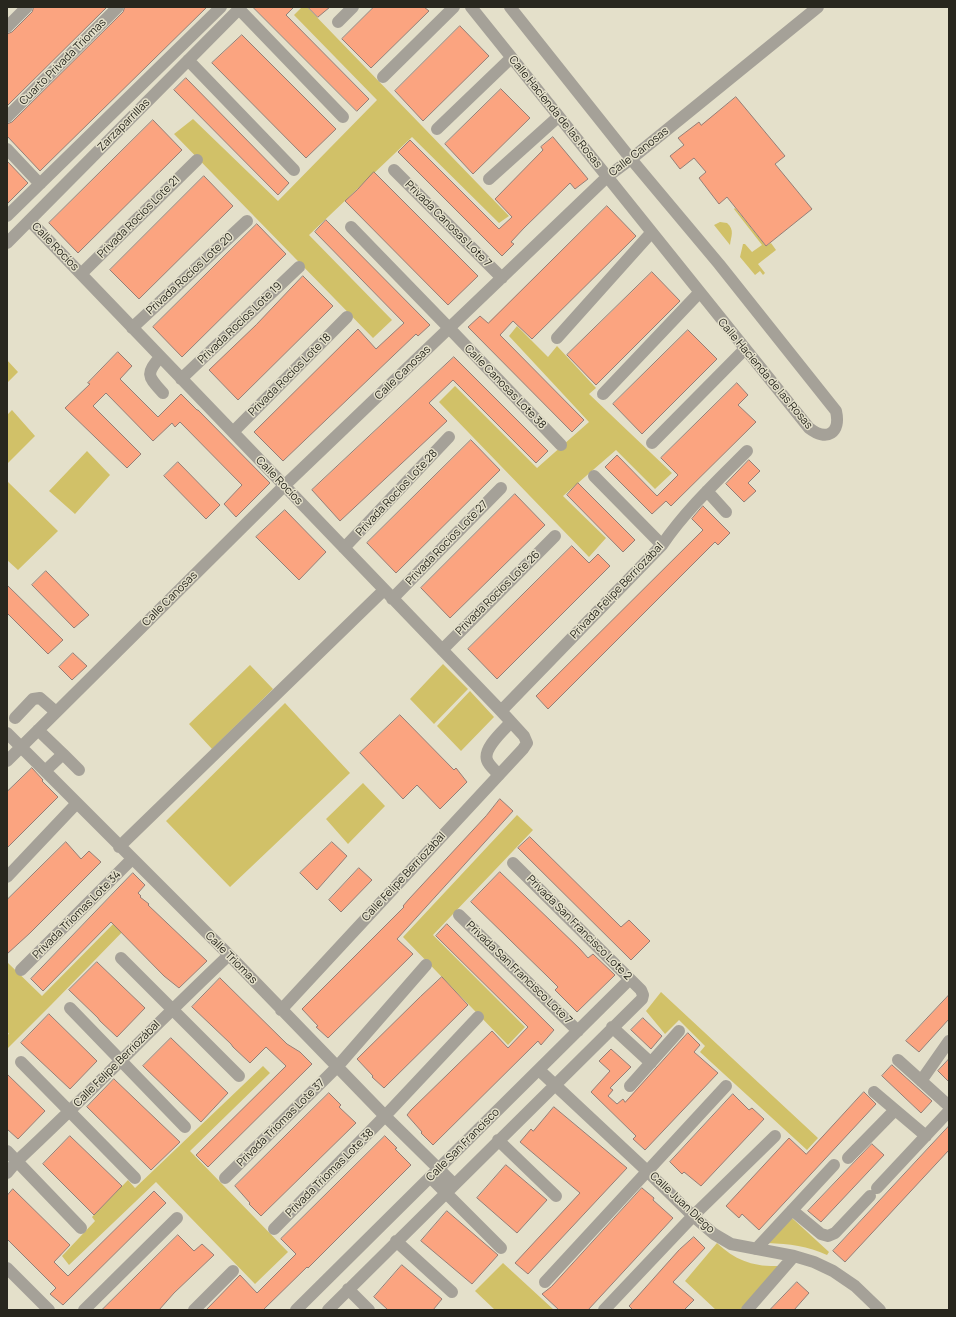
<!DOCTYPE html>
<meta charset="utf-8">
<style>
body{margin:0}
#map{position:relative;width:956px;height:1317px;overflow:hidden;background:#e4e0ca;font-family:Manrope,sans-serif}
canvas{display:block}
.frame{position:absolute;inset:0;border:8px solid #28271e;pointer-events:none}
</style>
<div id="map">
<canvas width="956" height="1317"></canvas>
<div class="frame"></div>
</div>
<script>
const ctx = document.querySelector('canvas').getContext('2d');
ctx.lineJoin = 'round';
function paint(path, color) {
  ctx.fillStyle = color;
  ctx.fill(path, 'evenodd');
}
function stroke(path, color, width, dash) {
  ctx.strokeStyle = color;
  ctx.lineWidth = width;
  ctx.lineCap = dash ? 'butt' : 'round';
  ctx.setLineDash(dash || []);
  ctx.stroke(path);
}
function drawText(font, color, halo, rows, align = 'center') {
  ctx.font = font + ' Manrope,sans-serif';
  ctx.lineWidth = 3;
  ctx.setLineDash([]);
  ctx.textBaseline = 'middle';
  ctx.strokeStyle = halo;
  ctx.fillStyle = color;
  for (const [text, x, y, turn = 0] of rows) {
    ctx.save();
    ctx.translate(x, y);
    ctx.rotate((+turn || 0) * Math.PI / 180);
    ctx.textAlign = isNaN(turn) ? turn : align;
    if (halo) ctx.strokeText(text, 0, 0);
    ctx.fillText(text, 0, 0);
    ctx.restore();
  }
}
paint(new Path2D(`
 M302,7H307L509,216L499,223L412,137L309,235L392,320L373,338L174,134L193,119L278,201L377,100L294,15Z
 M735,208L766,246L771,243L776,250L758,264L765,273L763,275L760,271L755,275L740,257L743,244H745L752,252L762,245L734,209Z
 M720,222L727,223C735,230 731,236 730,245L714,225Z
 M517,326L548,357L557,346L596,388L589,394L672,473L655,489L616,450L563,496L606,538L589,557L439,402L455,386L537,468L589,422L509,336Z
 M7,360L18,372L7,383Z
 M12,410L35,436L7,464V415Z
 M87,451L110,475L75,514L49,491Z
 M7,481L58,531L18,570L7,560Z
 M443,664L468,689L434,724L410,699Z
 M250,665L273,689L212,749L189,724Z
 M470,691L494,717L461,751L437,726Z
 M285,703L350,773L230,887L166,821Z
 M363,783L385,806L348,844L326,819Z
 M517,815L533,830L433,935L525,1027L508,1045L403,937Z
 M123,914L131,923L51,1005L7,1049V1035L9,1034L7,1031V962L42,996Z
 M661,992L818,1138L807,1150L700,1052L705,1046L679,1020L665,1034L646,1011Z
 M263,1066L270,1073L190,1151L288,1252L255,1284L156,1182L69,1265L62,1256L95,1221L92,1217L128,1180L135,1188Z
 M792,1218L829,1252L827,1255C808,1246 789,1244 768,1243Z
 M717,1243C736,1261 754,1267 780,1266L740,1310H716L685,1281Z
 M503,1263L554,1310H495L475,1291Z`), '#d1c168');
const building = new Path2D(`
 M34,7H107L7,106V34L12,32L32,12Z
 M125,7H207L40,171L7,136V124L12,122L123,12Z
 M253,7H294L286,15L369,99L357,111Z
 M308,7H330L318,17Z
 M374,7H424L429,11L371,68L342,39Z
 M460,26L489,56L423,121L395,91Z
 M242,35L336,129L306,158L212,63Z
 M186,78L289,183L278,195L174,90Z
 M501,89L530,118L473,174L445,144Z
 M736,97L785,156L775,164L812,209L766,246L727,197L719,204L699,178L706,172L694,158L680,169L670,156L684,145L678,138L699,122L701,125Z
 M153,120L182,150L78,253L49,223Z
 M553,137L588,179L575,189L570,183L524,228L511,242L514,244L502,256L398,152L410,140L499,229L512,217L495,199L543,150L541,147Z
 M7,161L28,183L7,204Z
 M374,172L478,276L448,305L345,201L357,190Z
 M204,176L233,206L139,299L110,270Z
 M607,206L636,236L532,339L513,321L500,335L584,420L572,432L468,327L480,316L488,323Z
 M326,220L430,325L418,336L416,334L283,461L254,432L358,329L376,349L404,323L315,232Z
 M257,224L286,254L182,357L153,327Z
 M652,272L680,301L596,385L567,355Z
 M303,276L333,306L238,400L209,370L256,325Z
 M688,330L717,359L642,434L613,404Z
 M118,352L132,366L120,379L158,417L181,394L197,410H198L270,483L236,517L224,504L242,485L180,422L175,427L172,423L153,441L106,393L93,406L141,454L127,468L65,408L90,384L88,383Z
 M454,357L548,451L536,463L453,380L429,403L447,421L340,521L312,490Z
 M737,383L748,395L738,405L756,422L671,506L666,501L652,514L605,467L617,455L657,496L678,475L661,458Z
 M471,440L500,470L396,573L367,543Z
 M749,460L760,471L748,483L756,491L744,502L726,484Z
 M178,462L220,505L206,519L164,476Z
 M578,483L635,540L623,552L567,495Z
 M515,494L545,525L450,618L421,588Z
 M703,506L730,533L718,545L715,542L548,709L536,696L703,530L692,519Z
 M285,510L326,552L299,580L256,537Z
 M572,546L589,563L598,554L610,566L497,679L468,649Z
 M46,571L88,614L89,615L74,628L32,585Z
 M7,585L63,640L48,654L7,613Z
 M73,653L87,666L72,680L59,667Z
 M400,715L454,770L456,768L467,782L440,809L417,785L403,799L360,753Z
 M32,768L43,780L42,781L58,797L7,848V792Z
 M500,799L513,811L397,939L413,954L328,1038L316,1027L318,1026L302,1009L404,907L403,906L409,899L486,816Z
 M530,837L621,927L629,920L650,941L631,960L518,848Z
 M66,842L81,859L89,851L101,862L30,933L7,954V900Z
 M332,842L347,856L317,890L300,873Z
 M359,868L372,880L341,912L329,900Z
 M500,872L580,949L588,958L593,954L615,975L577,1012L555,990L558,987L547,976L471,902Z
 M133,873L145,885L138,893L141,896L140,897L149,904L148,905L207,961L179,988L164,976L111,922L43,991L31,979Z
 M447,924L554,1030L541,1045L538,1041L433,1145L421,1133L422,1132L407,1115L411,1110L492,1031L508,1048L528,1027L436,936Z
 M97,962L145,1008L117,1037L100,1021L98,1018L69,990Z
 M442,977L468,1005L384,1088L372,1077L373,1076L357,1059L420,997Z
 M220,978L287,1044L300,1052L312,1064L208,1167L196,1155L286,1066L266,1047L250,1063L233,1047L231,1044L192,1007Z
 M949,995V1019L919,1052L906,1041Z
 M49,1014L97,1061L70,1089L21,1043Z
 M643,1018L662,1036L651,1049L631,1030Z
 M688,1033L700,1045L694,1052L718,1073L645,1150L633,1139L636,1136L591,1092L610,1071L599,1061L611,1049L631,1067L610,1088L613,1090L608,1096L617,1104L623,1099L625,1102Z
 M171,1038L228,1093L201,1122L143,1066Z
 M949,1059V1082L938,1071Z
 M892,1065L932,1101L921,1113L882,1076Z
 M7,1074L45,1111L18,1139L7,1129Z
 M114,1079L180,1142L151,1170L87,1107Z
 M864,1092L876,1104L759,1230L742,1214L739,1218L726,1206L789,1138L806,1154Z
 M329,1093L341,1105L339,1107L356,1123L261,1216L249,1204L250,1203L235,1186Z
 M733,1094L749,1110L752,1108L764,1119L701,1186L684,1172L682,1174L670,1162Z
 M554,1107L627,1168L528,1274L515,1263L580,1193L520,1142L531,1129L533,1131Z
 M949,1126V1150L845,1262L833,1251Z
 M70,1136L122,1186L94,1215L43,1164Z
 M385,1136L397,1148L395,1149L411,1165L308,1268L307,1267L263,1310H206L240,1275L257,1293L296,1254L281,1239Z
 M872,1144L884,1155L821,1222L808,1211Z
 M506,1165L547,1200L517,1233L477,1198Z
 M642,1188L654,1198L653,1200L673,1218L588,1310H559L542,1294L551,1287Z
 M13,1189L70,1245L54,1262L68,1276L154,1191L166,1203L63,1305L50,1294L56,1288L7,1239V1196Z
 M447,1211L498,1255L472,1284L421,1241Z
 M178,1235L194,1251L202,1244L214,1255L174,1293L159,1310H102Z
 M694,1237L705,1248L673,1282L694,1300L684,1310H633L629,1306L679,1250Z
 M402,1265L442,1299L433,1310H388L374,1297Z
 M797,1282L809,1293L794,1310H770Z`);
paint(building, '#fba480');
stroke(building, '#947e76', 1);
stroke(new Path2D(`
 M471,7L809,428C827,442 841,433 836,411L719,264L631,159L510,7
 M239,9L343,117
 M338,22L353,7
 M7,27L27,7
 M188,60L294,170
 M383,77L454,7
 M7,117L118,7
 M437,129L511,58
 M7,149L40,184
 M394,170L502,278
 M489,179L558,117
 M7,216L221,7
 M30,221L501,711L524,736L527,743L523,749L281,1010
 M351,227L449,328L561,445
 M7,243L241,7
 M81,274L197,160
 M132,328L247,221
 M557,338L651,233
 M160,357C145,375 148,376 163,393
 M181,379L299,267
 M603,394L699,293
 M233,432L347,317
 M652,443L744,350
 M594,476L662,545
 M707,491L726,512
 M344,548L449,437
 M392,599L501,488
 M442,650L555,536
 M501,711L662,545C686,510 717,481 747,451
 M15,718L33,699L40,698L56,712
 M38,730L63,754L45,771
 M7,733L229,955L385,1116L454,1184
 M63,754L79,770
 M7,761L284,486L607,177L631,159L818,7
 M499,775C495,770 489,766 487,760C483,748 503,731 511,722
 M119,847L384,590
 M7,877L77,803
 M459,915L578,1031
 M121,958L239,1076
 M21,970L132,859
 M70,1008L185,1127
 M612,1027L651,1063
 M898,1060L949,1106
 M21,1062L135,1178
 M539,1070L647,1171L693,1216L714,1234L731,1244L794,1256L814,1262L833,1271L855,1286L880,1310
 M921,1081L949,1041
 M630,1086L679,1031
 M874,1092L926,1136
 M498,1140L556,1196
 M7,1151L81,1228
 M848,1158L895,1110
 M7,1173L17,1161C89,1094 157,1023 229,955
 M430,1177L501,1248
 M225,1178L337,1067L426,965
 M877,1188L949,1111
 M792,1210L821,1234L828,1236L835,1233L870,1196
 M274,1229L385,1116L478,1017
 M396,1241L452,1292
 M756,1249L834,1165
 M7,1268L49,1310
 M545,1282L726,1086
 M348,1289L369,1310
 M84,1310L177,1218
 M194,1310L233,1271
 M296,1310L630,979
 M328,1310L642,999L643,995L641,990L513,863
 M604,1310L693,1216L775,1136
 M747,1310L794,1256`), '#a5a198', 12);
drawText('11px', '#28271e', '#e4e0ca', [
 ["Cuarto Privada Triomas",63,62,-45],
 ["Calle Hacienda de las Rosas",555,112,51],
 ["Zarzaparrillas",124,125,-45],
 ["Calle Canosas",639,152,-38],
 ["Privada Rocíos Lote 21",139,217,-45],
 ["Privada Canosas Lote 7",448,224,45],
 ["Calle Rocíos",55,247,46],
 ["Privada Rocíos Lote 20",190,274,-43],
 ["Privada Rocíos Lote 19",240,323,-44],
 ["Calle Canosas",403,373,-44],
 ["Calle Hacienda de las Rosas",765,374,50],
 ["Privada Rocíos Lote 18",290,375,-45],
 ["Calle Canosas Lote 38",505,387,46],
 ["Calle Rocíos",279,481,46],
 ["Privada Rocíos Lote 28",397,493,-47],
 ["Privada Rocíos Lote 27",447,543,-46],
 ["Privada Felipe Berriozábal",617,591,-46],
 ["Privada Rocíos Lote 26",498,593,-45],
 ["Calle Canosas",170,599,-45],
 ["Calle Felipe Berriozábal",404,877,-47],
 ["Privada Triomas Lote 34",77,915,-45],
 ["Privada San Francisco Lote 2",579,928,45],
 ["Calle Triomas",231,958,45],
 ["Privada San Francisco Lote 7",519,973,44],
 ["Calle Felipe Berriozábal",117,1064,-45],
 ["Privada Triomas Lote 37",281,1123,-45],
 ["Calle San Francisco",463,1145,-45],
 ["Privada Triomas Lote 38",330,1173,-45],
 ["Calle Juan Diego",682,1203,43]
]);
</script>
